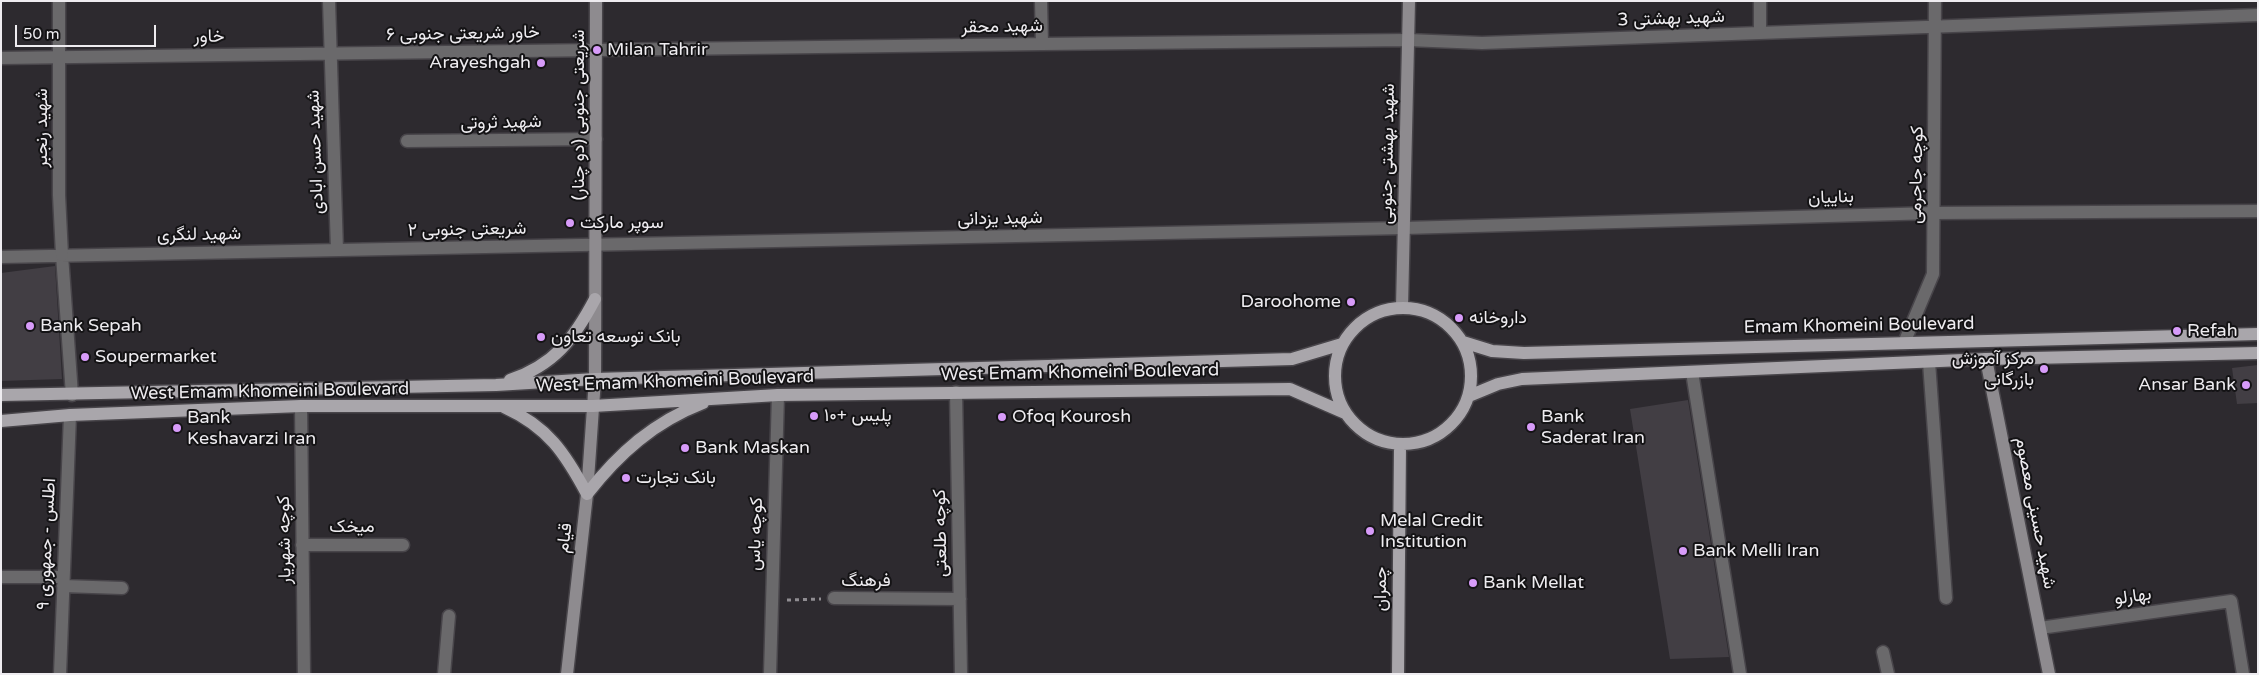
<!DOCTYPE html>
<meta charset="utf-8">
<style>
body{margin:0}
#map{position:relative;width:2259px;height:675px;overflow:hidden;background:#2d2a2f;font-family:"Varela Round",sans-serif}
canvas{display:block}
.frame{position:absolute;inset:0;border:2px solid #eeecf0;pointer-events:none}
.scale{position:absolute;left:15px;top:25px;width:141px;height:22px;box-sizing:border-box;border:2px solid #eeecf0;border-top:0;padding-left:6px;font-size:15px;line-height:18px;white-space:nowrap;color:#eeecf0;-webkit-text-stroke:4px #141315;paint-order:stroke}
</style>
<div id="map">
<canvas width="2259" height="675"></canvas>
<div class="frame"></div>
<div class="scale">50 m</div>
</div>
<script>
const ctx = document.querySelector('canvas').getContext('2d');
ctx.lineJoin = 'round';
function paint(path, color) {
  ctx.fillStyle = color;
  ctx.fill(path, 'evenodd');
}
function stroke(path, color, width, dash) {
  ctx.strokeStyle = color;
  ctx.lineWidth = width;
  ctx.lineCap = dash ? 'butt' : 'round';
  ctx.setLineDash(dash || []);
  ctx.stroke(path);
}
function drawText(font, color, halo, rows, align = 'center') {
  ctx.font = font + ' "Varela Round",Vazirmatn,sans-serif';
  ctx.lineWidth = 4;
  ctx.setLineDash([]);
  ctx.textBaseline = 'middle';
  ctx.strokeStyle = halo;
  ctx.fillStyle = color;
  for (const [text, x, y, turn = 0] of rows) {
    ctx.save();
    ctx.translate(x, y);
    ctx.rotate((+turn || 0) * Math.PI / 180);
    ctx.textAlign = isNaN(turn) ? turn : align;
    if (halo) ctx.strokeText(text, 0, 0);
    ctx.fillText(text, 0, 0);
    ctx.restore();
  }
}
paint(new Path2D(`
 M55,266L62,379L1,381V273Z
 M2258,365V403L2237,404L2232,368Z
 M1688,400L1729,657L1670,659L1630,409Z`), '#423e44');
const minor = new Path2D(`
 M329,1L337,250
 M1041,1L1042,44
 M1760,1V33
 M1,58L1042,44L1408,40L1482,43L2258,15
 M407,141L596,139
 M62,255L72,395
 M1,257L1404,228L1934,213L2258,211
 M1904,343L1933,274L1935,1
 M1929,362L1946,598
 M1692,372L1740,674
 M956,392L961,674
 M301,406L304,674
 M302,545H403
 M1,577H63
 M63,586L122,588
 M834,598L960,599
 M2040,628L2231,601L2243,674
 M1883,652L1888,674
 M60,674L70,415
 M444,674L449,616
 M770,674L778,395`);
const tertiary = new Path2D(`
 M59,1V195L62,255`);
const secondary = new Path2D(`
 M1402,307L1409,1
 M1986,359L2049,674
 M567,674L587,494L595,379L596,1`);
const primary = new Path2D(`
 M1335 376a68 68 0 1 1 136 0a68 68 0 1 1-136 0Z
 M1463,342L1492,351L1524,353L2258,334
 M510,380C554,365 574,339 595,299
 M1,395L496,385L595,379L1292,359L1342,344
 M1469,396L1498,384L1522,379L1986,359L2258,353
 M504,407C548,427 565,453 587,494C619,453 654,422 703,403
 M1,421L70,415L301,406H593L778,395L1290,389L1345,413
 M1398,674L1400,445`);
stroke(minor, '#48454a', 15);
stroke(tertiary, '#48454a', 15);
stroke(secondary, '#48454a', 15);
stroke(primary, '#48454a', 15);
stroke(new Path2D(`
 M787,600L821,599`), '#908d92', 3, [4, 4]);
stroke(minor, '#6a696b', 12);
stroke(tertiary, '#6a696b', 12);
stroke(secondary, '#8e8b8f', 12);
stroke(primary, '#a9a6ab', 12);
for (const [x, y, r, color] of [
 [597,50,5,"#d79bf9"],
 [541,63,5,"#d79bf9"],
 [570,223,5,"#d79bf9"],
 [1351,302,5,"#d79bf9"],
 [1459,318,5,"#d79bf9"],
 [30,326,5,"#d79bf9"],
 [2177,331,5,"#d79bf9"],
 [541,337,5,"#d79bf9"],
 [85,357,5,"#d79bf9"],
 [2044,369,5,"#d79bf9"],
 [2246,385,5,"#d79bf9"],
 [814,416,5,"#d79bf9"],
 [1002,417,5,"#d79bf9"],
 [1531,427,5,"#d79bf9"],
 [177,428,5,"#d79bf9"],
 [685,448,5,"#d79bf9"],
 [626,478,5,"#d79bf9"],
 [1370,531,5,"#d79bf9"],
 [1683,551,5,"#d79bf9"],
 [1473,583,5,"#d79bf9"]
]) {
  const dot = new Path2D();
  dot.arc(x, y, r, 0, 2 * Math.PI);
  ctx.fillStyle = color;
  ctx.fill(dot);
  stroke(dot, '#141315', 2);
}
drawText('18px', '#eeecf0', '#141315', [
 ["شهید بهشتی 3",1671,19,-2],
 ["شهید محقر",1002,27,-1],
 ["خاور شریعتی جنوبی ۶",463,34,-1],
 ["خاور",209,37,-1],
 ["شریعتی جنوبی (دو چنار)",579,115,-90],
 ["شهید ثروتی",501,123,-1],
 ["شهید رنجبر",42,128,-90],
 ["شهید حسن ابادی",316,152,-92],
 ["شهید بهشتی جنوبی",1388,154,-89],
 ["کوچه جاجرمی",1917,175,-89],
 ["بناییان",1831,198,-2],
 ["شهید یزدانی",1000,219,-1],
 ["شریعتی جنوبی ۲",467,230,-1],
 ["شهید لنگری",199,235,-1],
 ["Emam Khomeini Boulevard",1859,326,-1],
 ["West Emam Khomeini Boulevard",1080,373,-1],
 ["West Emam Khomeini Boulevard",675,382,-2],
 ["West Emam Khomeini Boulevard",270,392,-1],
 ["شهید حسینی معصوم",2035,513,79],
 ["میخک",352,527],
 ["کوچه طلعتی",941,533,-91],
 ["کوچه یاس",756,534,-88],
 ["قیام",565,538,-83],
 ["کوچه شهریار",285,540,-91],
 ["اطلس - جمهوری ۹",47,544,-87],
 ["فرهنگ",866,581],
 ["چمران",1381,589,-90],
 ["بهارلو",2133,597,-8]
]);
drawText('18px', '#eeecf0', '#141315', [
 ["Milan Tahrir",607,50],
 ["Arayeshgah",531,63,"right"],
 ["سوپر مارکت",580,223],
 ["Daroohome",1341,302,"right"],
 ["داروخانه",1469,318],
 ["Bank Sepah",40,326],
 ["Refah",2187,331],
 ["بانک توسعه تعاون",551,337],
 ["Soupermarket",95,357],
 ["مرکز آموزش",2034,359,"right"],
 ["بازرگانی",2034,380,"right"],
 ["Ansar Bank",2236,385,"right"],
 ["پلیس +۱۰",824,416],
 ["Ofoq Kourosh",1012,417],
 ["Bank",1541,417],
 ["Saderat Iran",1541,438],
 ["Bank",187,418],
 ["Keshavarzi Iran",187,439],
 ["Bank Maskan",695,448],
 ["بانک تجارت",636,478],
 ["Melal Credit",1380,521],
 ["Institution",1380,542],
 ["Bank Melli Iran",1693,551],
 ["Bank Mellat",1483,583]
], 'left');
</script>
